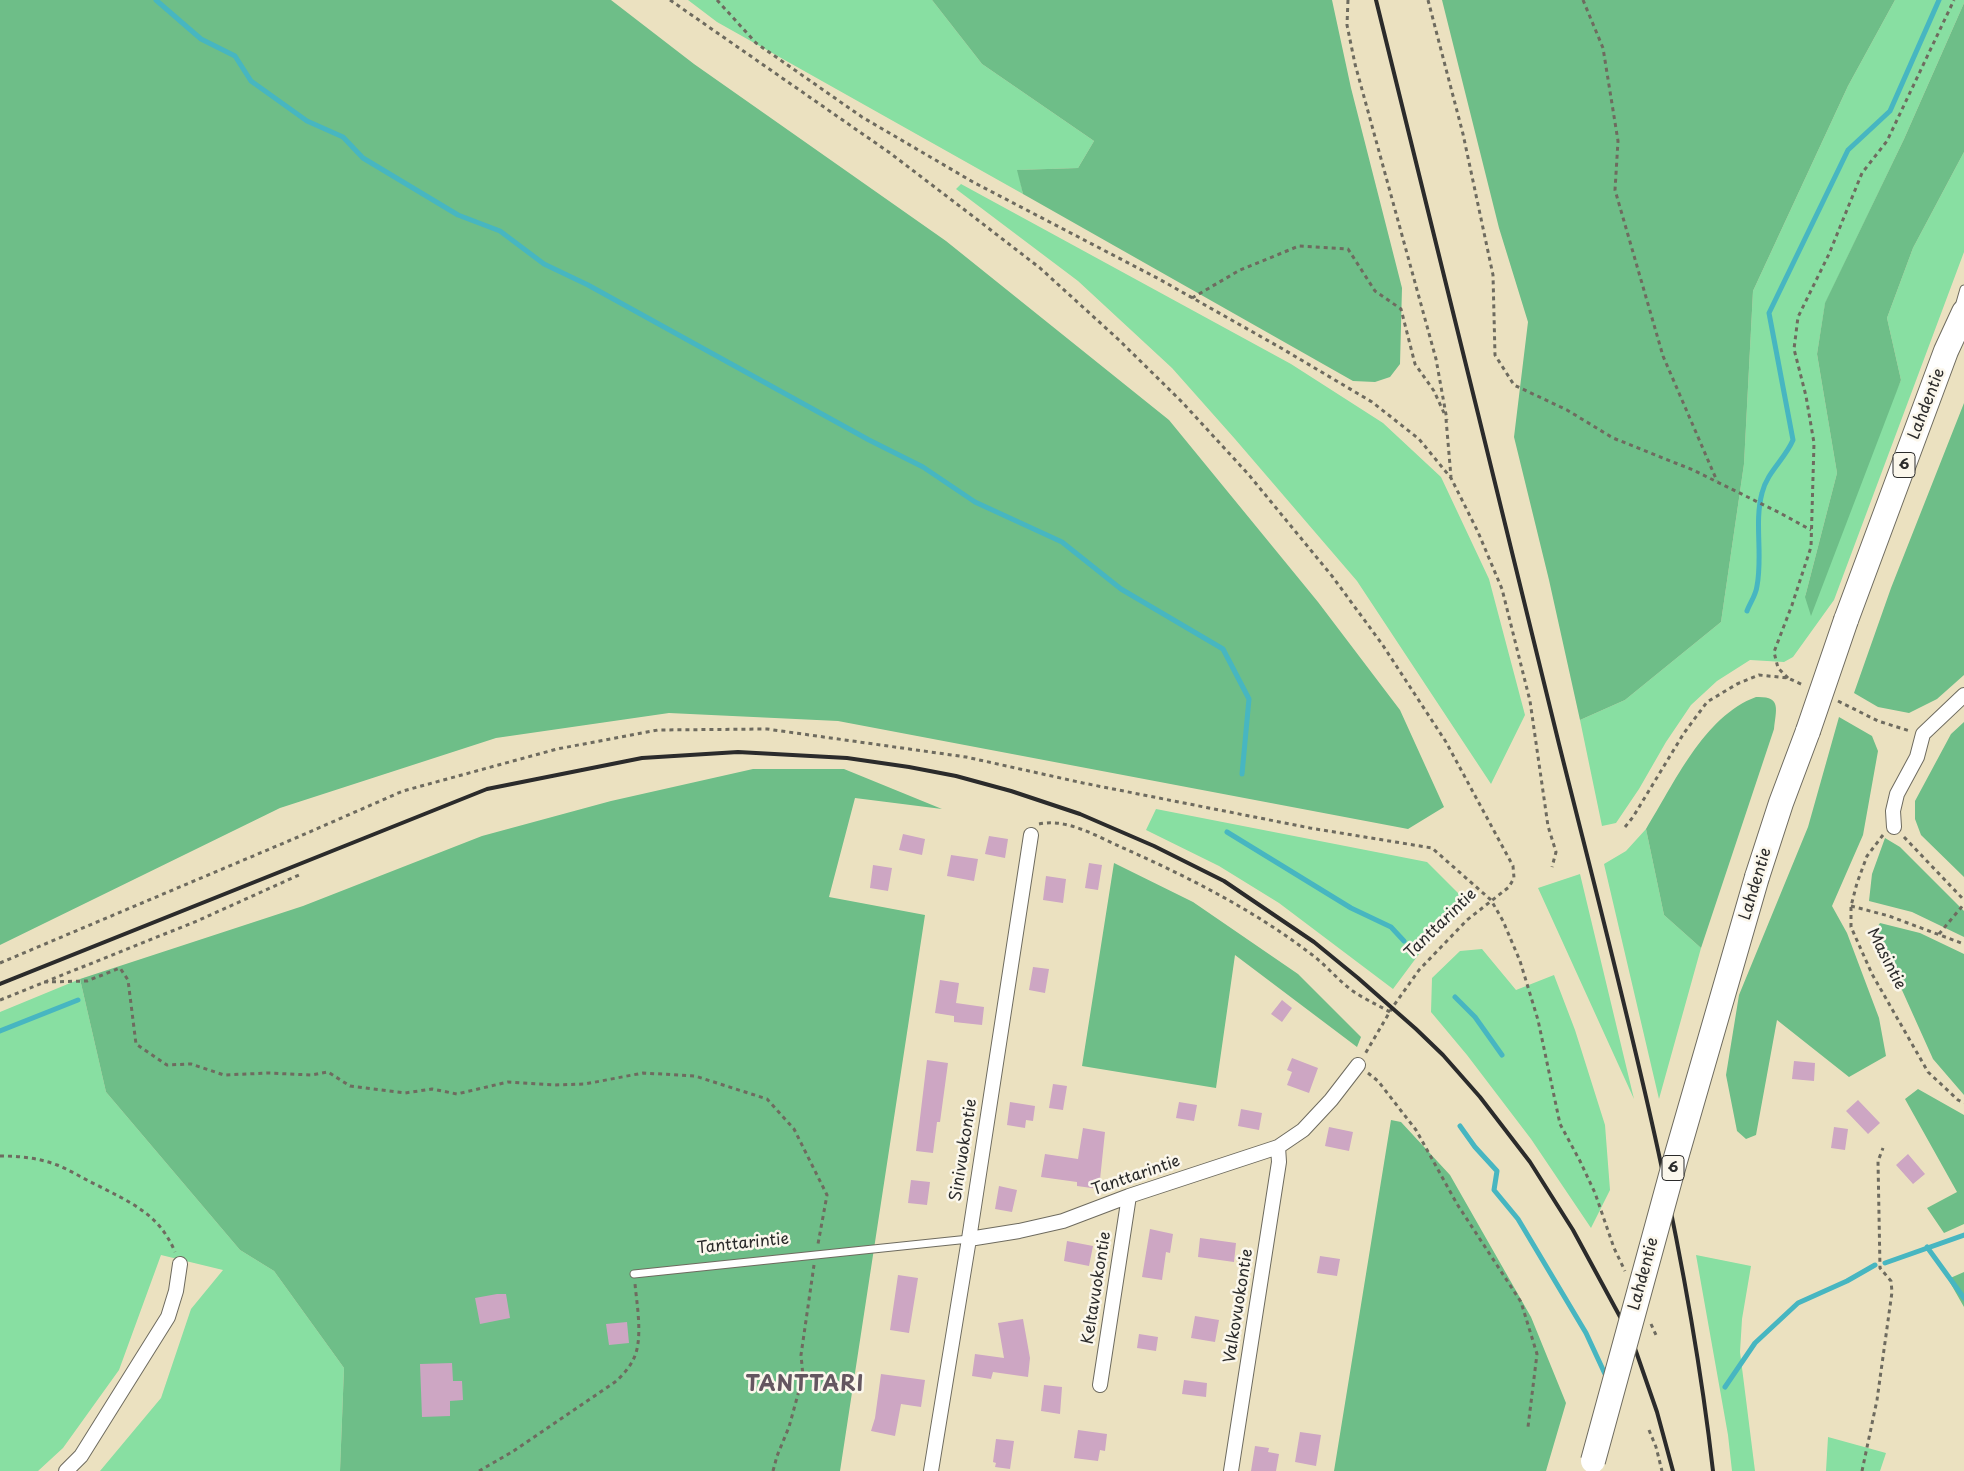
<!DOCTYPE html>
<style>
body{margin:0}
canvas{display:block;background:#ebe1c0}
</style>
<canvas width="1964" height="1471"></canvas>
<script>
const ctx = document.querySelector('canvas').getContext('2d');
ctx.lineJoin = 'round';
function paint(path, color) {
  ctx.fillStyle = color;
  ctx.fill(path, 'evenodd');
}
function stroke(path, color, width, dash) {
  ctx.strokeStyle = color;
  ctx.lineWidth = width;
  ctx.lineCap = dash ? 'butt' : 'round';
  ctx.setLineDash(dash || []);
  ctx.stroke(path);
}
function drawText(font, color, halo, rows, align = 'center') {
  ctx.font = font + ' "Playpen Sans",sans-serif';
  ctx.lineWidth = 5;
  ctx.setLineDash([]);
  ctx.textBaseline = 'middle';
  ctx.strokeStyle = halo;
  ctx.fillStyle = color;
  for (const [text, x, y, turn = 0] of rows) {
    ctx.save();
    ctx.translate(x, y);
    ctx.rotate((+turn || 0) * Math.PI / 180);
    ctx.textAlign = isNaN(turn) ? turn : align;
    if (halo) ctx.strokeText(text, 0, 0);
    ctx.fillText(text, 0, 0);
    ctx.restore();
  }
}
paint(new Path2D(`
 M688,0H932L982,64L1094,141L1078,168L1018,170L1023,194L717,22Z
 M1895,0H1964V3L1904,139L1825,304L1817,354L1837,473L1805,597L1901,380L1887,318L1913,248L1964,152V252L1834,600L1793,657L1784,662L1750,660L1717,681L1691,705L1666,742L1639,789L1616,823L1602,826L1580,720L1625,700L1721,622L1744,464L1753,291L1848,86Z
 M961,184L1291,364L1383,423L1441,477L1489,579L1525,715L1491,784L1357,581L1235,439L1172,368L1078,281L956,189Z
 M1156,809L1427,862L1467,902L1422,950L1393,989L1279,903L1219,866L1146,830Z
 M1646,829L1664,915L1701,948L1659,1099L1604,864L1626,851Z
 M1580,874L1634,1099L1538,888Z
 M1482,949L1516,990L1554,975L1575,1030L1605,1125L1610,1190L1591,1228L1531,1139L1467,1055L1431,1012L1432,978L1460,951Z
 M80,979L106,1092L240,1250L274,1271L344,1368L340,1471H100L161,1398L191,1309L223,1270L161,1255L119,1370L63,1448L38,1471H0V1012Z
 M1696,1255L1751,1266L1742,1319L1740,1352L1755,1471H1732L1728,1435Z
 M1828,1437L1886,1453L1880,1471H1826Z`), '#88dfa2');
paint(new Path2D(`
 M0,0H611L694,64L946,241L1169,420L1318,602L1400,710L1444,807L1408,829L838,721L669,713L496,738L280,808L0,945Z
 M932,0H1332L1351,88L1402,288L1400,364L1390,377L1375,382L1353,381L1023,194L1017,170L1078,168L1094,141L982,64Z
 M1442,0H1895L1848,86L1753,291L1744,464L1721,622L1625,700L1580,720L1549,580L1514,437L1528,322L1499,228Z
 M1964,3V152L1913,248L1887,318L1901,380L1811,616L1805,597L1837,473L1817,354L1825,303L1904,139Z
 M1964,403V675L1937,699L1909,713L1878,707L1854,693L1891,588Z
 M1756,697C1782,696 1776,709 1774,729L1701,948L1664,915L1646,829C1674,784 1704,716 1756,697Z
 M1839,717L1872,736L1878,751L1863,835L1832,906L1847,933L1879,1018L1886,1056L1849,1077L1777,1020L1756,1135L1746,1139L1737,1131L1726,1075L1739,995L1808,827Z
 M1964,722V877L1921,835L1915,819V801L1951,734Z
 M753,769H844L942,809L855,798L829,897L925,915L840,1471H340L344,1368L274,1271L240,1250L106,1092L80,979L303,906L482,836L611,801Z
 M1885,838L1900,847L1964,911V937L1912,912L1869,901L1872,874Z
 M1114,863L1193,902L1298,974L1361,1037L1357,1047L1235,955L1216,1088L1082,1066Z
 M1880,923L1920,933L1964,954V1095L1933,1059L1875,930Z
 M1918,1089L1964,1115V1224L1944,1233L1927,1208L1957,1192L1905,1099Z
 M1391,1120L1401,1122L1450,1175L1531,1317L1566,1403L1546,1471H1334Z
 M1964,1272V1307L1948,1279Z`), '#6ebe88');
stroke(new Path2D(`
 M156,0L201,39L235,56L251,81L307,121L343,137L363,158L458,215L500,231L544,264L588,285L869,440L923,467L975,502L1062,542L1121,589L1223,649L1249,699L1242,774
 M1747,611C1750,603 1756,595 1757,586C1763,555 1754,523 1762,493C1767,472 1785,459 1793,440L1769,313L1848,150L1890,111L1939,0
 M1227,832L1351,908L1391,927L1404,941
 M1455,997L1475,1017L1502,1055
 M0,1031L78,1000
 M1460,1126L1475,1147L1497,1171L1494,1190L1518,1219L1586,1333L1605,1374
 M1927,1247L1964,1298
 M1885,1263L1964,1235
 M1725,1387L1755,1343L1798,1303L1847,1281L1875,1265`), '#47b6c1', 5);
paint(new Path2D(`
 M903,834L925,839L922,855L899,850Z
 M989,836L1008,839L1005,858L985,854Z
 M951,855L978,859L974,881L947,876Z
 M1089,863L1102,865L1098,890L1085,888Z
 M873,865L892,868L888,891L870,888Z
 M1046,876L1066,879L1063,903L1043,900Z
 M1033,967L1049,969L1045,993L1029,990Z
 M940,980L959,983L956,1003L984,1007L982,1025L954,1022V1016L935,1013Z
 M1282,1000L1292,1008L1282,1022L1271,1014Z
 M1292,1058L1318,1068L1309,1093L1287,1085L1292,1072L1287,1070Z
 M927,1060L948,1063L940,1122H937L933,1153L916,1151Z
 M1794,1061L1815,1063L1814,1081L1792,1079Z
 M1053,1084L1067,1086L1063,1110L1049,1108Z
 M1858,1100L1880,1123L1868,1134L1846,1111Z
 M1010,1102L1035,1106L1033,1121L1026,1120L1025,1128L1007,1125Z
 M1179,1102L1197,1105L1194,1121L1176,1118Z
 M1241,1109L1262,1113L1259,1130L1238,1126Z
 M1329,1127L1353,1132L1349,1151L1325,1146Z
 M1834,1127L1848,1129L1845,1150L1831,1148Z
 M1083,1128L1105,1132L1099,1189L1077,1186V1182L1041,1177L1045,1154L1078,1159Z
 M1908,1154L1925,1174L1913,1184L1896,1165Z
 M911,1180L930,1182L927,1205L908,1203Z
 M999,1186L1017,1190L1012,1212L995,1209Z
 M1150,1229L1173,1234L1170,1253L1166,1252L1162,1280L1142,1277Z
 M1200,1238L1236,1243L1234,1262L1198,1257Z
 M1067,1241L1093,1246L1089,1266L1064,1261Z
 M1320,1256L1340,1259L1337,1276L1317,1273Z
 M898,1275L918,1278L909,1333L890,1330Z
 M497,1294H506L510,1318L480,1324L475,1298Z
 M1195,1316L1219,1320L1215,1342L1191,1338Z
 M1023,1319L1030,1358L1028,1377L993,1372L991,1379L972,1376L975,1354L1004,1358L998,1323Z
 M627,1322L629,1343L609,1345L606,1324Z
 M1139,1334L1158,1337L1156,1351L1137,1348Z
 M452,1363L453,1381H462L463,1400L450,1401V1416L422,1417L420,1364Z
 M881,1374L925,1380L921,1407L901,1404L895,1436L871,1431L875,1418Z
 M1184,1380L1207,1383L1206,1397L1182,1394Z
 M1044,1385L1062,1387L1060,1414L1041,1411Z
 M1078,1430L1107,1434L1105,1451L1100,1450L1098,1461L1074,1458Z
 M1300,1432L1321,1435L1316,1466L1295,1462Z
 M996,1439L1014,1441L1010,1469L995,1467L996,1463L993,1462Z
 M1255,1446L1269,1448L1268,1452L1279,1454L1276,1471H1251Z`), '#cda6c3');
const service = new Path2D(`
 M1958,310L1964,289
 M634,1274L969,1239`);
const minor = new Path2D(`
 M1894,827L1893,811L1897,794L1917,757L1923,734L1964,695
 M969,1239L1019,1231L1063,1221L1129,1196L1278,1147L1303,1130L1331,1100L1358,1065
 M1100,1385L1129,1196
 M66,1471L81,1456L168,1317L176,1291L180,1264
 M931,1471L969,1239L1031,835
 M1231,1471L1279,1162L1278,1147`);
const trunk = new Path2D(`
 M1846,620L1946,351L1964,312
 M1757,877L1781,803L1808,731`);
stroke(service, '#6e6b5f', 9);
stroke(minor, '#6e6b5f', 16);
stroke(trunk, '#6e6b5f', 26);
stroke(new Path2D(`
 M670,0L890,153L970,214L1040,268L1119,340L1182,402L1249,475L1332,576L1382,644L1446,742L1513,866L1514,878L1509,887L1467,920L1419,970L1392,1008L1365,1054
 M717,0L756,43L862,117L973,182L1159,279L1281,348L1372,402L1419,439L1451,478L1478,532L1502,589L1530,701L1548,826L1556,852L1552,867
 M1348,0L1347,25L1355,64L1436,359L1447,420
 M1428,0L1463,134L1493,275L1495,355L1514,385L1567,410L1613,438L1693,470L1780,513L1811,530
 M1583,0L1603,48L1618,141L1615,190L1663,356L1717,481
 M1192,298L1240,270L1299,246L1348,249L1375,291L1401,309L1415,364L1434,391L1444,413
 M1446,419L1451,477
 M1788,678L1778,668L1774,652L1792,605L1811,547L1814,443L1806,396L1794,349L1798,317L1829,254L1862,173L1887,141L1954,0
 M1838,701L1878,721L1910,731
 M1039,824C1067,818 1096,836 1121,847C1186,876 1250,908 1307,951C1323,962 1335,977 1350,989C1362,998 1376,1004 1390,1012
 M1625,827L1633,817L1684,733L1707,702L1737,684L1759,675L1788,678L1803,685
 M1883,835L1867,856L1857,883L1851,906V927L1872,974L1928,1072L1958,1100L1964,1103
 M1904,837L1964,900
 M1851,906L1889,916L1964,944
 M1939,934L1964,904
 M0,963L298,837L403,791L557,749L658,730L767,729L966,757L1083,783L1310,828L1432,848L1491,900L1503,921L1520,961L1538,1020L1560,1124L1580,1161L1595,1193L1614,1248L1625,1271
 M44,982L87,981L120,968L128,980L136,1044L167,1065L191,1064L224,1075L269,1073L311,1075L328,1072L350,1086L405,1093L432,1089L457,1094L508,1082L555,1085L585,1084L643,1073L695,1076L767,1099L794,1129L827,1195L818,1244
 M0,1000L197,921L299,875
 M1368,1073L1378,1081L1416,1130L1457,1204L1521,1302L1537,1354L1528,1427
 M0,1156C19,1156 39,1158 57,1165C70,1170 82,1178 95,1184C129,1202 159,1213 175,1252
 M1651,1324L1656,1335
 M1649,1430L1656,1447L1662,1471
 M479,1471L512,1452L615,1382C623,1375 630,1367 634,1358C643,1339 637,1305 635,1284
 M773,1471L777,1456L789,1427L803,1376L801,1355L814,1265
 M1862,1471L1877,1400L1892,1292L1891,1281L1880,1268L1878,1161L1883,1148`), '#6e6b5f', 3, [4, 4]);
stroke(service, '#fff', 7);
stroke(minor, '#fff', 14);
stroke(trunk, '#fff', 24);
stroke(new Path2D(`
 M1376,0C1439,248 1497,496 1559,744C1619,984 1685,1225 1713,1471
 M0,984L487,789L642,758L738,752L847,758L909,767L956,776L1011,791L1080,814L1154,846L1224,881L1314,942L1358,978L1416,1029L1443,1055L1480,1097L1530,1162L1573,1230L1631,1337L1657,1412L1673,1471`), '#2b2b2b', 4);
const trunkBridge = new Path2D(`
 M1808,731L1846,620
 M1593,1461L1675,1161L1757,877`);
stroke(trunkBridge, '#6e6b5f', 26, []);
stroke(trunkBridge, '#fff', 24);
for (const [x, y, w] of [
 [1904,465,22],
 [1673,1168,22]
]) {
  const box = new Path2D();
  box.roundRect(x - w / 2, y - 12.5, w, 25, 4);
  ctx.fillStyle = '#fbf7ec';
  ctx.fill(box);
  stroke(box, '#2b2b2b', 1);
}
drawText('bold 15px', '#2b2b2b', null, [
 ["6",1904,465],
 ["6",1673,1168]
]);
drawText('16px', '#2b2b2b', '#fbf7ec', [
 ["Lahdentie",1927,404,-69],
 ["Lahdentie",1756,884,-73],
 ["Tanttarintie",1441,924,-44],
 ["Masintie",1886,959,63],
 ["Sinivuokontie",964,1150,-81],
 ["Tanttarintie",1136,1176,-19],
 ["Tanttarintie",743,1244,-6],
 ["Lahdentie",1644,1274,-75],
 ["Keltavuokontie",1097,1288,-81],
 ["Valkovuokontie",1239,1306,-81]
]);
ctx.letterSpacing = '1px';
drawText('bold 21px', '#645660', '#fbf7ec', [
 ["TANTTARI",805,1385]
]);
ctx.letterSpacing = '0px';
</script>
